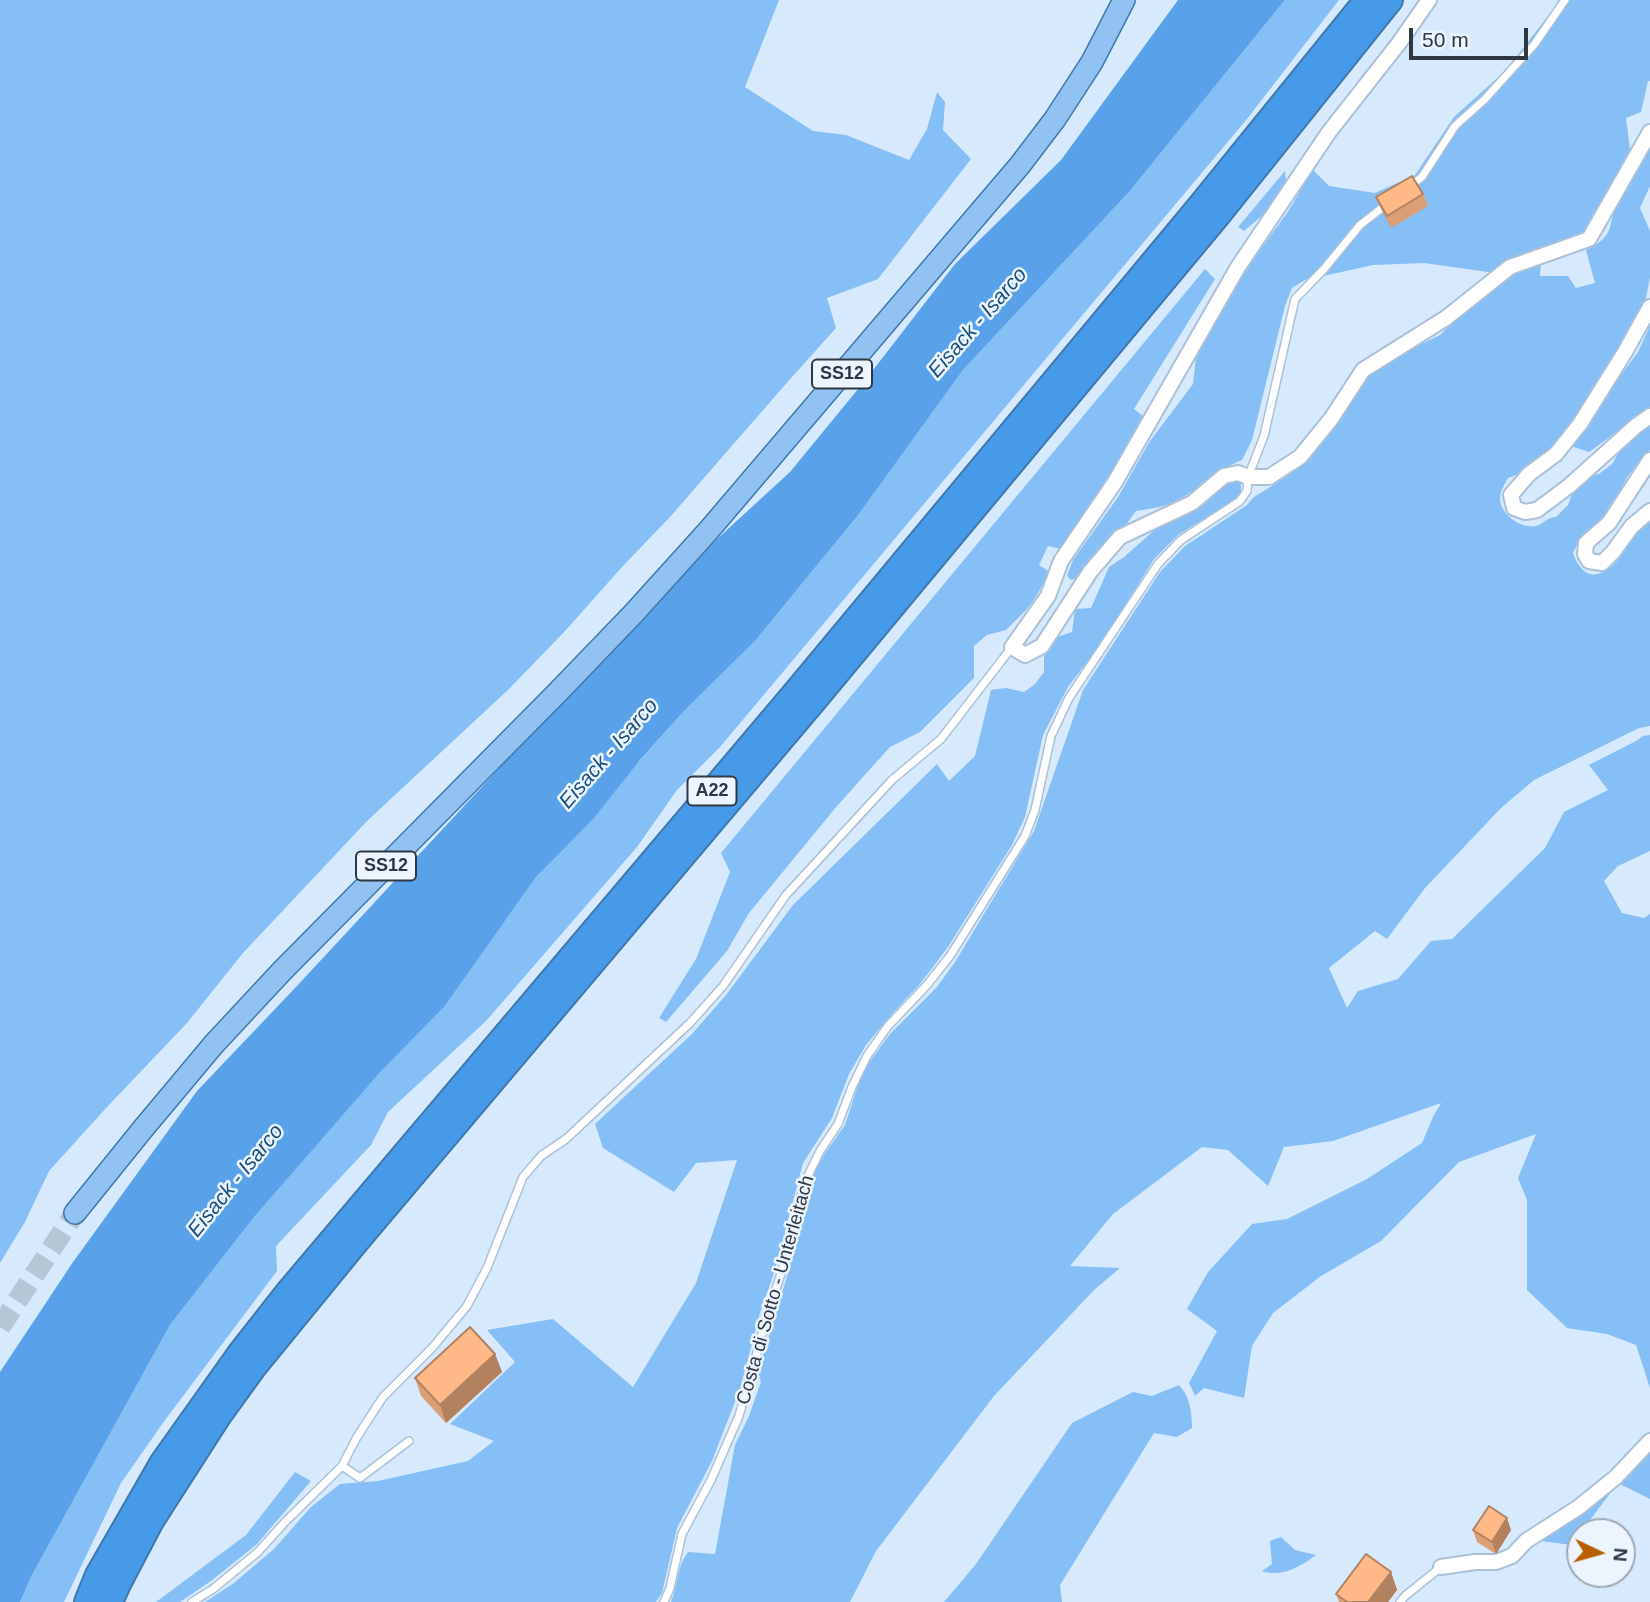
<!DOCTYPE html>
<style>
body{margin:0}
#map{position:relative;width:1650px;height:1602px;overflow:hidden;background:#d7e9fc;font-family:Helvetica,sans-serif}
canvas{display:block}
.north{position:absolute;left:1566px;top:1518px;width:70px;height:70px;box-sizing:border-box;background:#ecf5ff;border:2px solid #a0a9b3;border-radius:50%;rotate:95deg;font-size:19px;font-weight:700;line-height:28px;text-align:center;color:#2f3841}
.north::after{content:'';display:block;margin:auto;width:24px;height:32px;background:#b95f00;clip-path:polygon(50% 0,100% 100%,50% 72%,0 100%)}
.scale{position:absolute;left:1409px;top:28px;width:119px;height:32px;box-sizing:border-box;border:4px solid #2f3841;border-top:0;padding-left:9px;font-size:21px;line-height:24px;white-space:nowrap;color:#2f3841;-webkit-text-stroke:5px #ecf5ff;paint-order:stroke}
</style>
<div id="map">
<canvas width="1650" height="1602"></canvas>
<div class="north">N</div>
<div class="scale">50 m</div>
</div>
<script>
const ctx = document.querySelector('canvas').getContext('2d');
ctx.lineJoin = 'round';
function paint(path, color) {
  ctx.fillStyle = color;
  ctx.fill(path, 'evenodd');
}
function stroke(path, color, width, dash) {
  ctx.strokeStyle = color;
  ctx.lineWidth = width;
  ctx.lineCap = dash ? 'butt' : 'round';
  ctx.setLineDash(dash || []);
  ctx.stroke(path);
}
function drawText(font, color, halo, rows, align = 'center') {
  ctx.font = font + ' Helvetica,sans-serif';
  ctx.lineWidth = 5;
  ctx.setLineDash([]);
  ctx.textBaseline = 'middle';
  ctx.strokeStyle = halo;
  ctx.fillStyle = color;
  for (const [text, x, y, turn = 0] of rows) {
    ctx.save();
    ctx.translate(x, y);
    ctx.rotate((+turn || 0) * Math.PI / 180);
    ctx.textAlign = isNaN(turn) ? turn : align;
    if (halo) ctx.strokeText(text, 0, 0);
    ctx.fillText(text, 0, 0);
    ctx.restore();
  }
}
paint(new Path2D(`
 M0,0H779L745,87L813,131L846,135L909,160L927,129L937,92L945,102L943,130L971,159L878,279L827,298L836,328L784,386L670,517L621,568L566,630L509,689L367,821L243,953L187,1023L107,1107L49,1171L25,1222L0,1263Z
 M1285,0H1339L1247,119L720,747L677,790L637,847L486,1021L388,1112L371,1145L276,1246L277,1271L165,1420L121,1483L64,1602H20L32,1575L170,1325L255,1216L381,1070L445,1006L536,877L685,710L755,641L859,514L963,370L1129,192Z
 M1558,0H1650V81H1648L1641,112L1626,118L1630,150L1595,218L1584,232L1571,239L1510,259L1495,273L1424,263L1373,265L1305,280L1292,288L1285,306L1252,440L1242,460C1216,470 1196,493 1169,504C1159,508 1147,509 1136,511L1122,530L1081,577L1071,580L1067,576L1073,560L1118,497L1150,441L1193,384L1196,356L1247,268L1287,213L1313,170L1329,186L1375,193L1415,175L1454,117L1505,71L1556,6Z
 M1650,143V186L1640,208L1650,231V277L1645,303L1620,349L1550,453L1527,471L1508,478C1505,484 1500,491 1500,498C1500,514 1520,529 1536,526C1544,524 1547,517 1556,517L1568,505L1573,491L1587,477L1599,474L1612,464L1622,447L1650,420V450L1627,477L1612,508L1603,522L1590,528L1581,536L1573,553C1585,588 1608,575 1624,552C1629,544 1631,534 1637,527C1641,524 1646,520 1650,517V726L1639,728L1534,780L1501,808L1425,888L1387,939L1375,931L1329,968L1347,1008L1358,991L1398,979L1431,941L1452,939L1545,848L1564,812L1608,790L1589,765L1636,741L1643,736L1650,735V851L1618,866L1604,881L1622,913L1644,918L1650,914V1388L1636,1345L1607,1334L1567,1328L1527,1290V1200L1518,1178L1536,1134L1459,1162L1381,1241L1321,1276L1273,1313L1252,1346L1244,1398L1204,1388L1195,1396L1189,1383L1217,1331L1187,1309L1208,1272L1252,1224L1287,1219L1367,1179L1422,1143L1433,1117L1441,1103L1333,1141L1284,1147L1268,1186L1228,1150L1202,1147L1113,1214L1070,1266L1120,1268L1095,1289L994,1396L876,1551L850,1602H671C678,1585 677,1566 688,1552L715,1554L735,1445L749,1416L761,1382L758,1372L788,1273L808,1187L823,1156L845,1125L858,1085L868,1064L890,1034L937,987L955,962L1034,831L1083,690L1160,572L1185,546L1247,505L1254,497L1283,479L1307,460L1329,432L1354,393L1371,374L1409,350L1440,335L1474,302L1514,270L1541,261L1540,276H1568L1576,288L1595,283L1586,250C1616,235 1607,228 1617,201C1624,184 1640,160 1650,143Z
 M1285,171L1286,181L1265,213L1244,231L1238,227Z
 M1205,269L1215,279L1134,409L1144,417L1122,458L1061,549L1048,546L1039,565L1050,572L1034,600L1026,610L1006,630L987,635L974,646V678L920,732L890,747L837,806L749,913L727,951L666,1022L659,1018L696,959L730,872L721,853Z
 M1650,326V408L1589,452L1571,446L1587,421L1638,352Z
 M1229,480L1241,483V492L1234,500L1178,535L1154,559L1103,641L1068,687L1043,735L1025,817L1012,845L948,947L920,984L892,1014L866,1045L849,1074L832,1118L803,1163L775,1270L760,1313L740,1389L712,1461L677,1528L662,1593L656,1602H205L234,1583L274,1549L311,1507L340,1484L378,1481L468,1461L494,1441L450,1424L515,1362L487,1330L553,1319L633,1387L696,1283L737,1160L696,1163L674,1192L603,1148L595,1124L692,1034L726,995L793,905L937,764L949,781L975,756L991,690L1006,688L1024,692L1035,684L1044,672V654L1054,638L1072,632L1075,609L1091,608L1109,567L1124,557L1158,527L1184,514Z
 M1179,1385C1190,1397 1192,1412 1192,1428L1177,1437L1154,1433L1060,1585L1062,1602H944L976,1564L1072,1423L1133,1392L1152,1396Z
 M1650,1447V1499L1618,1483L1571,1545L1534,1540Z
 M295,1472L311,1481L257,1544L211,1581L180,1602H156L246,1535Z
 M1281,1537L1295,1550L1316,1555C1302,1566 1281,1578 1262,1571L1272,1564L1270,1541Z`), '#86bef6');
paint(new Path2D(`
 M1178,0H1285L1129,192L963,370L859,514L755,641L685,710L640,760L593,819L536,877L445,1006L381,1071L255,1216L170,1325L32,1575L20,1602H0V1372L73,1262L197,1091L295,988L556,707L705,550L790,472L863,383L955,264L1061,160Z`), '#59a2ea');
stroke(new Path2D(`
 M0,1327L75,1213`), '#b5c6d7', 21, [21, 10]);
const service = new Path2D(`
 M1409,187L1422,177L1455,126L1484,100L1534,45L1565,0
 M342,1466L360,1478L409,1441
 M192,1602L213,1589L258,1552L285,1522L342,1466L357,1437L383,1397L432,1348L467,1306L487,1268L523,1177L541,1156L566,1139L690,1023L723,986L786,895L892,780L941,739L1012,647
 M664,1602L670,1588L682,1534L711,1480L739,1416L767,1317L788,1252L804,1184L820,1151L838,1124L852,1087L867,1056L888,1026L927,985L950,956L1025,836L1035,810L1051,736L1069,698L1158,564L1181,540L1240,501L1247,491L1248,477L1264,436L1295,299L1324,269L1360,225L1386,205
 M1400,1602L1405,1596L1441,1567`);
const minor = new Path2D(`
 M1429,0L1399,43L1329,132L1238,267L1115,482L1061,561L1048,596L1012,647L1025,655L1042,646L1090,572L1120,537L1192,503L1224,476L1238,473L1248,477H1269L1300,457L1331,419L1363,370L1446,318L1510,267L1589,239L1650,132
 M1650,307L1625,352L1580,424L1556,454L1529,474L1511,495L1514,508L1525,512L1537,510L1569,486L1636,426L1650,416
 M1650,460L1609,523L1586,543L1585,554L1589,561L1602,563L1613,552L1632,526L1650,511
 M1441,1567L1475,1562H1496L1512,1556L1526,1541L1579,1507L1616,1477L1650,1441`);
const primary = new Path2D(`
 M75,1213L142,1130L214,1044L282,971L558,692L634,613L709,530L1020,165L1055,119L1092,62L1124,0`);
const motorway = new Path2D(`
 M87,1602L98,1575L163,1462L239,1355L290,1290L796,692L1201,205L1367,0
 M110,1602L118,1584L151,1521L219,1415L253,1368L356,1242L811,704L1217,216L1390,0`);
stroke(service, '#abc1d8', 10);
stroke(minor, '#abc1d8', 18);
stroke(primary, '#3f78ad', 24);
stroke(motorway, '#3f78ad', 28);
stroke(service, '#fff', 7);
stroke(minor, '#fff', 14);
stroke(primary, '#91c2f1', 21);
stroke(motorway, '#479ae7', 24);
paint(new Path2D(`
 M1423,194L1428,206L1391,228L1381,209L1376,197Z
 M495,1354L502,1372L446,1423L421,1396L415,1378Z
 M1473,1530H1511L1496,1554L1477,1542Z
 M1391,1572L1397,1590L1388,1602H1339L1336,1594Z`), '#db9f76');
paint(new Path2D(`
 M495,1354L502,1372L446,1423L440,1405Z
 M1507,1518L1511,1530L1496,1554L1492,1542Z
 M1391,1572L1397,1590L1388,1602H1368Z`), '#b28260');
const building = new Path2D(`
 M1412,176L1423,194L1387,216L1376,197Z
 M470,1327L495,1354L440,1405L415,1378Z
 M1489,1506L1507,1518L1492,1542L1473,1530Z
 M1366,1554L1391,1572L1368,1602H1347L1336,1594Z`);
paint(building, '#ffb989');
stroke(building, '#b28260', 2);
for (const [x, y, w] of [
 [842,374,60],
 [712,791,49],
 [386,866,60]
]) {
  const box = new Path2D();
  box.roundRect(x - w / 2, y - 14.5, w, 29, 5);
  ctx.fillStyle = '#ecf5ff';
  ctx.fill(box);
  stroke(box, '#2f3841', 2);
}
drawText('bold 18px', '#2f3841', null, [
 ["SS12",842,374],
 ["A22",712,791],
 ["SS12",386,866]
]);
drawText('19px', '#2f3841', '#ecf5ff', [
 ["Costa di Sotto - Unterleitach",776,1290,-74]
]);
drawText('italic 21px', '#1b4f7e', '#ecf5ff', [
 ["Eisack - Isarco",978,323,-49],
 ["Eisack - Isarco",609,754,-49],
 ["Eisack - Isarco",236,1181,-51]
]);
</script>
